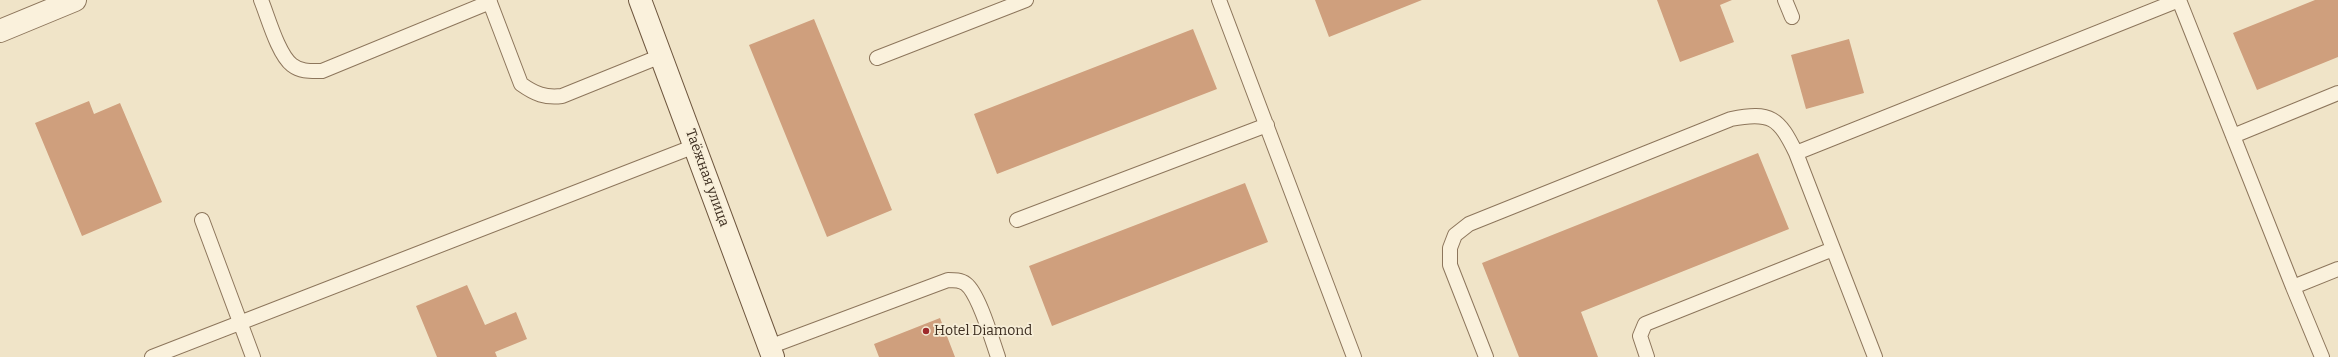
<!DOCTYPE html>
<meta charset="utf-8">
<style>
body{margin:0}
canvas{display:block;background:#f0e4c8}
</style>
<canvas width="2338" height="357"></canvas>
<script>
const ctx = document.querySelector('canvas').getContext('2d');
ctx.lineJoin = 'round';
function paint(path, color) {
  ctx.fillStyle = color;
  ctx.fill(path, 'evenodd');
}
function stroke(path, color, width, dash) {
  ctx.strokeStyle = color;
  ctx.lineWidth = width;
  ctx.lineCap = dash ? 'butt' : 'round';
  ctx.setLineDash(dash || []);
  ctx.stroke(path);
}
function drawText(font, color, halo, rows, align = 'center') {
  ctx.font = font + ' Bitter,serif';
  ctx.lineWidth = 3.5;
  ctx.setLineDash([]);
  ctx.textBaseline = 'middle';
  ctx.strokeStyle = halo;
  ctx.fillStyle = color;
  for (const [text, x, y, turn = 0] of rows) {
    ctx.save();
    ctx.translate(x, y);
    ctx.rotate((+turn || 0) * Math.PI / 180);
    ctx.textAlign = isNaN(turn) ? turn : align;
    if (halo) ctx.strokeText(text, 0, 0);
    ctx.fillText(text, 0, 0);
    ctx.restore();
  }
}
paint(new Path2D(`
 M1315,0H1422L1329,37Z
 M1657,0H1732L1720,5L1734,42L1680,62Z
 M2315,0H2338V57L2257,90L2233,33Z
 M814,19L892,210L827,237L749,45Z
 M1193,29L1217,89L997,174L974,114Z
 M1849,39L1864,93L1806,109L1791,55Z
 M89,101L94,114L120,103L162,202L82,236L35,123Z
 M1758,153L1789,229L1581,312L1598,357H1519L1482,263Z
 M1245,183L1268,242L1052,326L1029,266Z
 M467,285L485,325L516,312L527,339L495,352L497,357H437L416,306Z
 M940,318L955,357H879L874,344Z`), '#cf9f7d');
const lane = new Path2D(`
 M261,0C268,17 278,54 292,65C301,72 311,71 322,71L490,2
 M489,0L521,84C535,94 545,98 562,96L661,56
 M1219,0L1354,357
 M1785,0L1792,17
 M2179,0L2293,287L2338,269
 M877,58L1026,0
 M2233,136L2338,93
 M1796,153L1875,357
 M202,220L253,357
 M1017,220L1267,125
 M2293,287L2322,357
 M769,347L948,280C954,280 961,280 966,284C979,294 992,340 998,357
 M152,357L695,146
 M1486,357L1450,265V248L1455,235L1469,224L1731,119C1771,111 1779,118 1796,153L2179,0
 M1647,357L1640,336L1645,324L1833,249`);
const street = new Path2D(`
 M0,31L75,0`);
const secondary = new Path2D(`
 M640,0L773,357`);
stroke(lane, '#8d765c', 16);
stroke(street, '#8d765c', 24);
stroke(secondary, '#6f573f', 24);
stroke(lane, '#faf1dc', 14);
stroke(street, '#faf1dc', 22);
stroke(secondary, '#faf1dc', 22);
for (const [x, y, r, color] of [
 [926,331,4,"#9e2a2b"]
]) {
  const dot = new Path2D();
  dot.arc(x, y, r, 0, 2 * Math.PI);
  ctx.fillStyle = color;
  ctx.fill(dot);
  stroke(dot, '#f7eed8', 1.5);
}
drawText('14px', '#3d2e20', '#f7eed8', [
 ["Таёжная улица",707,178,70]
]);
drawText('14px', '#3d2e20', '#f7eed8', [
 ["Hotel Diamond",934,331]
], 'left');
</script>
